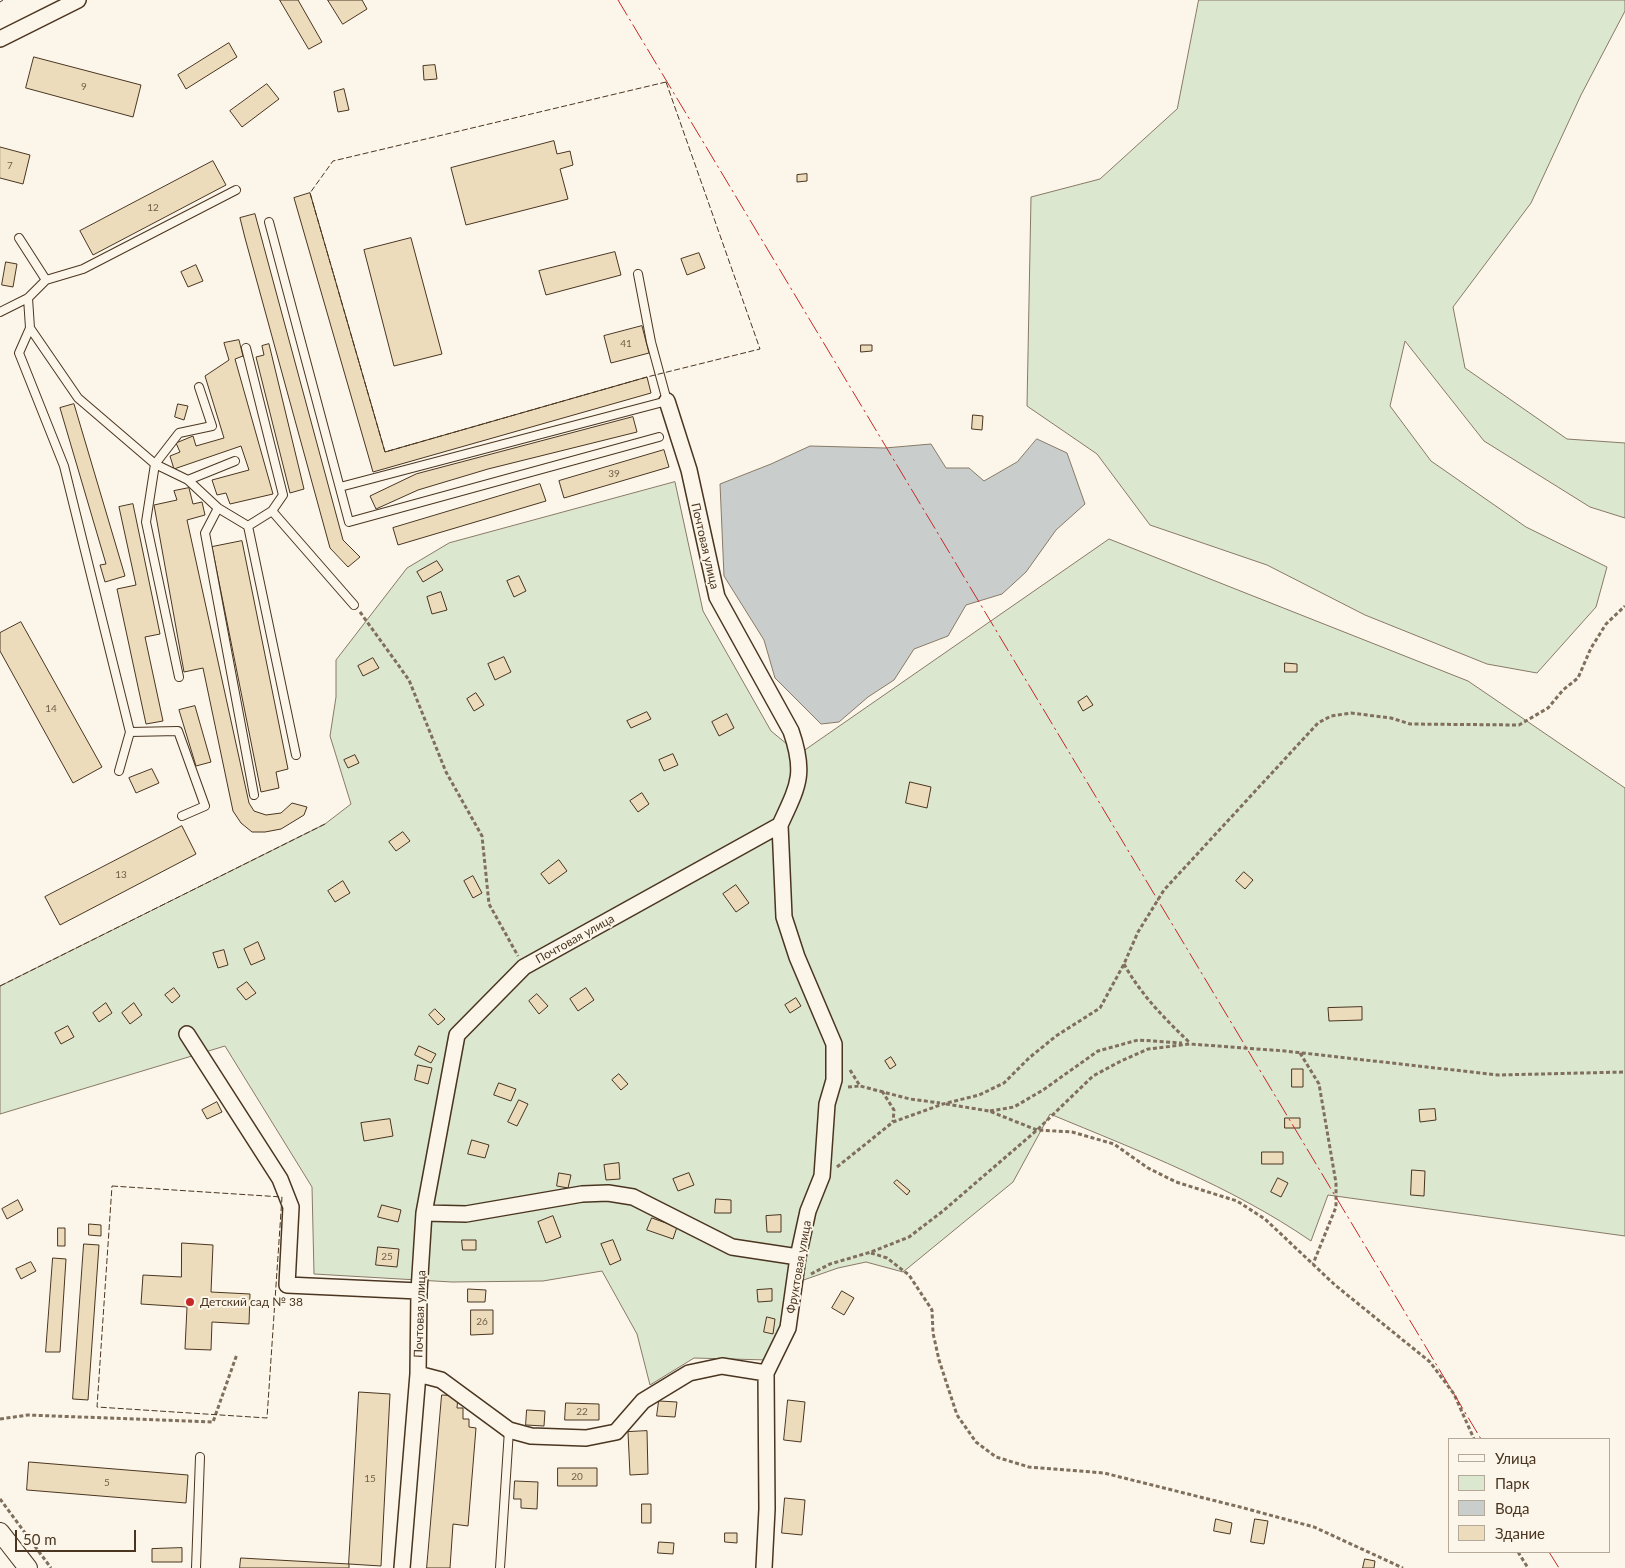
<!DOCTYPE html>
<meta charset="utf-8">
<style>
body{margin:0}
#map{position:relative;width:1625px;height:1568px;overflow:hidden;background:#fbf6e9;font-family:Lato,sans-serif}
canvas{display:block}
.legend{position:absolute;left:1448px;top:1438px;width:162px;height:115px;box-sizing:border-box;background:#fbf6e9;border:1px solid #b4a999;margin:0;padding:6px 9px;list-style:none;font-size:15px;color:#4a3520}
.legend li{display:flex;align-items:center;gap:10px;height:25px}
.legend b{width:25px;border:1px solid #b4a999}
.scale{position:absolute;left:15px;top:1530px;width:121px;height:22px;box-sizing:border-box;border:2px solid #4a3520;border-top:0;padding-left:6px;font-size:15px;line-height:18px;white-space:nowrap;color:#4a3520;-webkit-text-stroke:4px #fbf6e9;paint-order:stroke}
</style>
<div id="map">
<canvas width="1625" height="1568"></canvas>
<ul class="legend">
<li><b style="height:6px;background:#fbf6e9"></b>Улица</li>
<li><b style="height:14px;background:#dce7d0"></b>Парк</li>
<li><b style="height:14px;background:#c9cecd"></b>Вода</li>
<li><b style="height:14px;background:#ecdcbc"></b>Здание</li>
</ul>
<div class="scale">50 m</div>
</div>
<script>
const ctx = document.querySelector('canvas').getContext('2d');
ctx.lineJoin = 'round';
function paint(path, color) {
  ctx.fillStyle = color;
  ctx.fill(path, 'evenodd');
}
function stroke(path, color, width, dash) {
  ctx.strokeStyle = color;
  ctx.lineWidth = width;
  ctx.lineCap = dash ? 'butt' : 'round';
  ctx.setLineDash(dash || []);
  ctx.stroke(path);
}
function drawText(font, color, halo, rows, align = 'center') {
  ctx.font = font + ' Lato,sans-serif';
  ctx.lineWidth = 4;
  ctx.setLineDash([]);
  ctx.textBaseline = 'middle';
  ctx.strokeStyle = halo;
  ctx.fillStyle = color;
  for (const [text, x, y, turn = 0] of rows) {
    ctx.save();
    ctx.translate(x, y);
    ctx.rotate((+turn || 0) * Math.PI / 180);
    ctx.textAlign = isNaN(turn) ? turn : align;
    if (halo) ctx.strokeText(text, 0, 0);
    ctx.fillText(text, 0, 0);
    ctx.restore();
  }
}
const green = new Path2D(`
 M1199,0H1625V11L1581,95L1531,203L1453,307L1465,368L1567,439L1625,443V518L1590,507L1484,441L1405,341L1390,406L1431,461L1526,527L1607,567L1596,607L1537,673L1487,664L1365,615L1267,565L1150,525L1097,454L1027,406L1031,197L1100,179L1177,109Z
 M675,482L703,611L771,731L799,754L1109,539L1468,681L1625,788V1236L1328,1195L1311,1241C1231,1186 1139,1151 1050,1114L1013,1182L903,1272L866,1262L838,1268L795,1283L768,1360L694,1358L650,1385L637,1334L602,1271L543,1281L452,1282L314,1274L312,1187L225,1046L0,1114V986L325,824L351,804L330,736L336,697V660L407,568L449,543Z`);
paint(green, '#dce7d0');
stroke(green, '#887966', 1);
const water = new Path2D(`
 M1037,439L1067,453L1085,504L1056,530L1026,572L1002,594L966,605L948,636L914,649L894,680L868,697L839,722L821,724L775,678L764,640L724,576L720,484L771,464L810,446L885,448L931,444L946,468H969L984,481L1017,462Z`);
paint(water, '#c9cecd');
stroke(water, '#887966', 1);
const building = new Path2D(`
 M280,0H298L322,42L309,49Z
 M328,0H362L367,9L343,24Z
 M229,43L237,57L186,89L178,75Z
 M34,57L141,85L133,117L26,88Z
 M435,65L437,79L424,80L423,66Z
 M267,84L279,99L242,127L230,111Z
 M344,89L349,110L338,112L334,92Z
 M554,141L557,154L570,151L573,165L560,169L568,199L466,225L451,168Z
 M0,147L30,155L23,184L0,178Z
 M213,161L226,185L93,255L80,231Z
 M807,174V181L797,182V175Z
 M310,193L385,452L647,377L651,393L373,472L294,198Z
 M255,214L343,540L360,557L348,567L330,548L245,238L240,218Z
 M411,238L442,354L394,366L364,250Z
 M615,252L621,275L546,295L539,271Z
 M699,253L705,268L687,275L681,259Z
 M6,262L17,264L13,287L2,285Z
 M196,265L203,281L188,287L181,272Z
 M642,326L649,353L611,363L604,336Z
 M239,340L243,356L235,359L273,494L230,504L226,493L217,495L212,480L249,470L241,446L174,469L170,456L180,452L176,443L193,436L196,446L224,438L205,376L229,360L224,343Z
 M269,344L304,489L290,493L256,357L264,355L262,346Z
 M861,345H872V351L861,352Z
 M74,404L125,576L105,582L100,565L106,564L60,408Z
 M178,404L188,406L184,420L175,417Z
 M973,415L983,416L982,430L972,429Z
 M633,417L637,432L488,469L418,490L376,509L370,496L416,474Z
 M664,450L669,467L564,498L559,481Z
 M540,484L546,501L398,545L393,528Z
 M189,488L193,504L202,502L205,515L187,520L249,803L254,811L266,815L281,813L292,803L307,807L304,815L281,829L265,832H252L241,823L233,811L203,668L184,672L154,505L177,500L174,491Z
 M133,504L160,634L145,637L163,721L146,724L117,589L136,585L119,507Z
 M242,541L288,769L276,772L279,788L261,792L212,547Z
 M437,561L443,570L423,582L417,572Z
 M519,576L526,591L514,597L507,581Z
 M441,592L447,610L432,614L427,597Z
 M21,622L102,767L73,783L0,651V633Z
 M504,657L511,672L495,680L488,664Z
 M373,658L379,668L363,676L358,666Z
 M1285,663L1297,664V672H1285Z
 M476,693L484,705L474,711L467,699Z
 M1087,696L1093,705L1083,711L1078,702Z
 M195,706L211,762L196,766L179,710Z
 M647,712L651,719L631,728L627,721Z
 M727,714L734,728L719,736L712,722Z
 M673,754L678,765L664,771L659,760Z
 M355,755L359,763L348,768L344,760Z
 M152,769L159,783L136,793L129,778Z
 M910,782L931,787L927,808L906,803Z
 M642,793L649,804L638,812L630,801Z
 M182,826L196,854L60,925L45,897Z
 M403,832L410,841L396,851L389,842Z
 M559,860L567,871L549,884L541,874Z
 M1244,872L1253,880L1245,889L1236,881Z
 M473,876L482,893L473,898L464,881Z
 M343,881L350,893L335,902L328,891Z
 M736,885L749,903L736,912L723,894Z
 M258,942L265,959L251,965L244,949Z
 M224,950L228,965L218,968L213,953Z
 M247,982L256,993L246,1000L237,989Z
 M174,988L180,996L172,1003L165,995Z
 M586,988L594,1000L578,1011L570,999Z
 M537,994L548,1006L539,1014L529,1001Z
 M796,998L801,1006L790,1013L785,1005Z
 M106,1003L112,1013L99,1022L93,1013Z
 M134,1003L142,1015L130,1024L122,1013Z
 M1362,1007V1020L1329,1021L1328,1008Z
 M435,1009L445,1019L438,1025L429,1015Z
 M68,1026L74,1037L61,1044L55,1033Z
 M419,1046L436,1054L431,1063L415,1055Z
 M891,1057L896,1065L890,1069L885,1061Z
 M418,1065L432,1068L428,1084L415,1080Z
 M1292,1069H1303V1087H1292Z
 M619,1074L628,1084L621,1090L612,1080Z
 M499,1083L516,1089L511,1101L494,1095Z
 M519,1100L528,1104L517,1126L508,1122Z
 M217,1102L222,1112L207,1119L202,1110Z
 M1435,1109L1436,1120L1420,1122L1419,1110Z
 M1285,1118H1300V1128H1285Z
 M390,1119L393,1136L364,1141L361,1123Z
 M472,1140L489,1145L485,1158L468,1154Z
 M1262,1152H1283V1164H1262Z
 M619,1163L620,1179L606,1180L604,1165Z
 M1412,1170L1425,1171L1424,1196L1411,1195Z
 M559,1173L571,1175L568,1188L557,1186Z
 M689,1173L694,1185L678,1191L673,1179Z
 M1278,1178L1288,1183L1281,1197L1271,1192Z
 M897,1180L910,1191L907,1195L894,1183Z
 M716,1199L731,1200V1213H715Z
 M18,1200L23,1210L7,1219L2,1209Z
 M382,1205L401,1210L398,1222L378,1217Z
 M781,1215V1232H767L766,1216Z
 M553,1216L561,1237L546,1243L538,1222Z
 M652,1218L677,1227L673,1239L647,1230Z
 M89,1224L101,1225V1236L89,1235Z
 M58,1228H65V1246H58Z
 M462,1240H476V1250H463Z
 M613,1240L621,1260L610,1265L601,1244Z
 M182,1243L213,1245L211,1292L250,1294L249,1324L212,1322L211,1350L185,1349L187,1307L141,1304L143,1275L181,1277Z
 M84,1244L99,1245L88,1400L73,1399Z
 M378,1247L399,1249L397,1267L376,1265Z
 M53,1258L66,1259L60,1352H46Z
 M31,1262L36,1271L21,1279L16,1269Z
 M468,1289L486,1290L485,1302H468Z
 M772,1289V1301L758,1302L757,1290Z
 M842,1291L854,1298L844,1315L832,1308Z
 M471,1310H493V1334L471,1335Z
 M767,1317L775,1319L773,1334L764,1332Z
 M359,1392L390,1394L381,1566L349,1564Z
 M442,1395L458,1396L457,1408H463V1419H469V1427L476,1428L468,1526L453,1524L450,1568H427Z
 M788,1400L805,1402L801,1442L784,1440Z
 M659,1401L677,1402L675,1417L657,1416Z
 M566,1403L599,1404V1420H565Z
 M527,1410L545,1411L544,1426L526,1425Z
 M647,1431L648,1474L630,1475L628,1432Z
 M29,1462L188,1475L186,1503L27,1490Z
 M558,1468H597V1486H558Z
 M515,1481L538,1482L537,1509L521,1508V1499H514Z
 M785,1498L805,1500L802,1535L782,1533Z
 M642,1504H651V1523H642Z
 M1216,1519L1232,1523L1230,1534L1214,1531Z
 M1255,1519L1268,1521L1264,1544L1251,1542Z
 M725,1533H737V1543L725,1542Z
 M659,1542L674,1543L673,1554L658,1553Z
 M182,1548V1562H152V1549Z
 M241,1558L349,1564V1568H240Z
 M1365,1559L1375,1561L1374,1568H1363Z`);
paint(building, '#ecdcbc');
stroke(building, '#4a3520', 1);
const service = new Path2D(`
 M269,222L349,522L659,437
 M46,280L83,269L236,190
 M28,298L30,328L78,398L155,464L188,480L218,508L248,526L272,511L354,605
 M0,312L28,298L46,280L19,238
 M30,328L19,353L64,466L130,732L178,731L205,806L182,816
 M246,348L283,495L272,511
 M188,480L235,461
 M340,487L667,401L651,342L638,274
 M218,508L205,533L254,795
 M248,526L296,755
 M179,677L146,522L155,464L179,433L212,426L199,387
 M119,771L130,732
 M196,1568L200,1457
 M500,1568L509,1430`);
const minor = new Path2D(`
 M0,39L78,0
 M187,1034L280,1179L291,1207L287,1285L419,1291
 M424,1213L466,1214L582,1194L608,1193L633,1197L732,1247L798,1257
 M418,1374L441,1380L509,1430L531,1436L586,1438L616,1432L643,1401L689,1373L722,1366L766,1373
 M402,1568L418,1374L419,1291L424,1213L457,1035L524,967L780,825C798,786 806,774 791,731L717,597L689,470L667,401
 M764,1568L767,1509L766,1373L788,1328L798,1257L808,1211L822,1176L827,1104L834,1080V1044L797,957L784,917L780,825`);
const tertiary = new Path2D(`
 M0,1532L28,1568`);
stroke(service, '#4a3520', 10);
stroke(minor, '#4a3520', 18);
stroke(tertiary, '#4a3520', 20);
stroke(new Path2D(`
 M360,612L409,680L446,772L482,836L489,904L518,956
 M1124,964C1141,995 1165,1019 1190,1043
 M1300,1053L1319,1084L1336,1183V1207L1313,1264
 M850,1070L860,1086L910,1099L940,1103
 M848,1087L860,1086
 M882,1091L894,1110L893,1122
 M946,1104L989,1111L1037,1130L1072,1132L1114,1144L1148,1168L1176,1182L1237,1201L1265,1219L1335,1285L1430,1362L1454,1394L1474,1439
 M990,1111L1014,1107L1043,1090L1098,1051L1138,1040L1182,1043
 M837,1167L893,1122L943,1104L979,1095L1004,1083L1029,1058L1056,1036L1100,1008L1124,964L1138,932L1164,890L1318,723L1331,716L1351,713L1391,718L1410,724L1519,725L1548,708L1563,690L1578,678L1591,648L1606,624L1625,606
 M871,1253L887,1258L909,1275L932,1310L933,1333L939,1360L957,1415L976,1442L996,1457L1029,1467L1104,1473L1240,1507L1314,1527L1403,1568
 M811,1274L830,1264L871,1252L909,1237L943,1211L1037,1130L1093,1076L1121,1061L1148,1049L1190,1044L1285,1051L1498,1075L1625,1072
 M0,1419L28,1415L213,1422L237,1354
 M0,1499L51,1568
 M1518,1552L1528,1568`), '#7f6f5c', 3, [4, 2.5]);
stroke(service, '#fbf6e9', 8);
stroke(minor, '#fbf6e9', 15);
stroke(tertiary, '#fbf6e9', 18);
stroke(new Path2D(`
 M0,2L3,0
 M666,82L760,349L647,377L385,452L310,193L333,161Z
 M0,986L325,824
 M112,1186L282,1197L267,1418L97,1407Z`), '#4a3520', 1, [6, 2.5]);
stroke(new Path2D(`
 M618,0L1481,1439
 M1549,1552L1559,1568`), '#c62828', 1, [18, 4, 2.5, 4]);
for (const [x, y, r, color] of [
 [190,1302,5,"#c62828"]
]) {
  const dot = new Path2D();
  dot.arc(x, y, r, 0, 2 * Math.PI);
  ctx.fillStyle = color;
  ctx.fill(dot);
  stroke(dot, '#fbf6e9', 2);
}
drawText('10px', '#725f47', null, [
 ["9",84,87],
 ["7",10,166],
 ["12",153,208],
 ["41",626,344],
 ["39",614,474],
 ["14",51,709],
 ["13",121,875],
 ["25",387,1257],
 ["26",482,1322],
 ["22",582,1412],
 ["20",577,1477],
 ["15",370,1479],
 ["5",107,1483]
]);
drawText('12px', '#4a3520', '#fbf6e9', [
 ["Почтовая улица",705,546,77],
 ["Почтовая улица",575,939,-29],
 ["Фруктовая улица",799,1267,-80],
 ["Почтовая улица",420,1314,-88]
]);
drawText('12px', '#4a3520', '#fbf6e9', [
 ["Детский сад № 38",200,1302]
], 'left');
</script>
